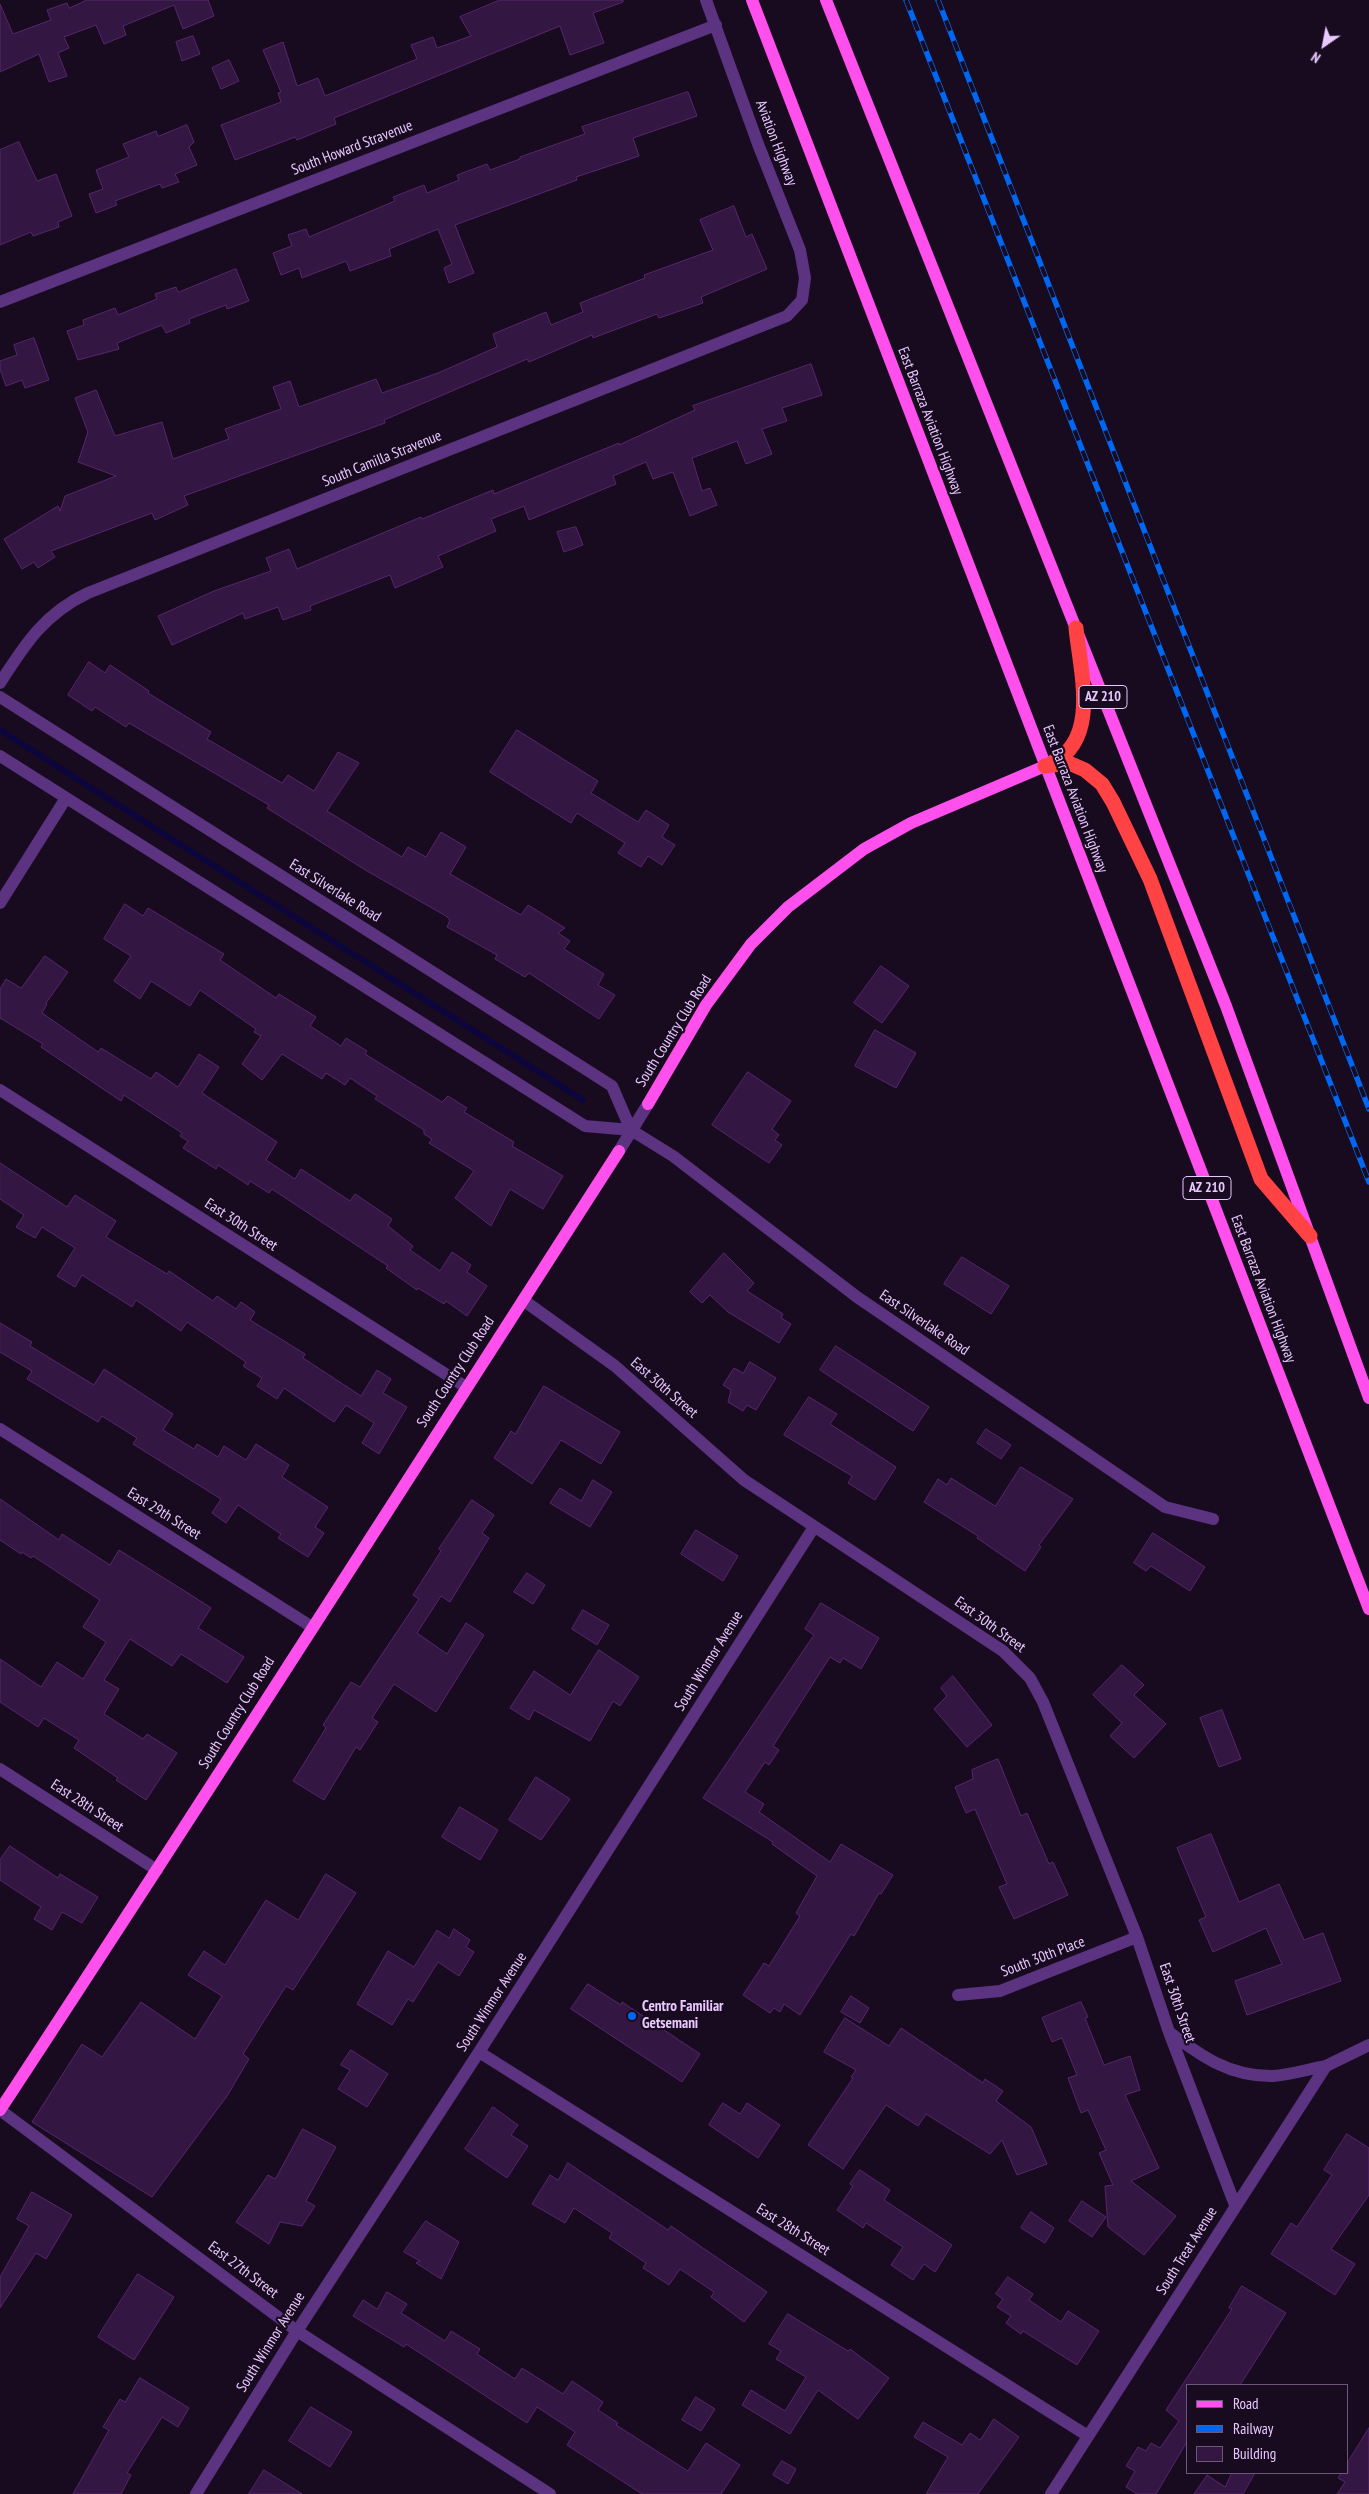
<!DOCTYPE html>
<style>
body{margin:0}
#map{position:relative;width:1369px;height:2494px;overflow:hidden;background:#180b1f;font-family:"PT Sans Narrow",sans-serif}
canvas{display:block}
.legend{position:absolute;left:1186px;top:2384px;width:162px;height:90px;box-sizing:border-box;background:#180b1f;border:1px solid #6c5779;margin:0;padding:6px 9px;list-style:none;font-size:15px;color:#e9c8ff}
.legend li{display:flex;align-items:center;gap:10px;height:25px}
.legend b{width:25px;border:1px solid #6c5779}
.north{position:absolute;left:1299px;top:20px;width:50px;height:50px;-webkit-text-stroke:4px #180b1f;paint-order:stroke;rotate:213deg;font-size:14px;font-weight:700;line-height:20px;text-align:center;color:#e9c8ff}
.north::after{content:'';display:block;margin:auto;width:18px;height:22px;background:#e9c8ff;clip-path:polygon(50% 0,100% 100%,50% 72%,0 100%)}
</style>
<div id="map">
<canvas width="1369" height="2494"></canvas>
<ul class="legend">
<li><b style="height:6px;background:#ff4fed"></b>Road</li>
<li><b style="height:6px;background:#0067f3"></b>Railway</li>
<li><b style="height:14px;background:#331641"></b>Building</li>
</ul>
<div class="north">N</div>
</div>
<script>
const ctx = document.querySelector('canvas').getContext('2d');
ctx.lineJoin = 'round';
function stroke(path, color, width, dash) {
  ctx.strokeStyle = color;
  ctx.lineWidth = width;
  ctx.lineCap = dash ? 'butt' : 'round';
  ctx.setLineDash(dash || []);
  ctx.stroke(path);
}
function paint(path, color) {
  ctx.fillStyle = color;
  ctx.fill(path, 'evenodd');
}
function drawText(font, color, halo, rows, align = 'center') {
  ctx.font = font + ' "PT Sans Narrow",sans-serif';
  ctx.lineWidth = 4.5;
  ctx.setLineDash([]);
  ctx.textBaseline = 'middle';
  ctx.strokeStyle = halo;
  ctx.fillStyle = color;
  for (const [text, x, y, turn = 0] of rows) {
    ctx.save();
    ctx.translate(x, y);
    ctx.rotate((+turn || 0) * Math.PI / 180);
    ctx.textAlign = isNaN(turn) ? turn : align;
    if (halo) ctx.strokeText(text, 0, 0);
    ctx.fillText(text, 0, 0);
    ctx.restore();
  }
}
stroke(new Path2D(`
 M0,730L583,1100`), '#0c063d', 6);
const building = new Path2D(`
 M87,0H208L214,16L183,29L174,5L123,26L126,35L104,44L96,25L64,37L69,48L58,53L67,76L49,82L39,54L0,72V4L13,34L51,20L47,10L67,3L69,8Z
 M500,0H623V2L593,13L604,43L570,55L560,26L334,118L336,124L297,140L295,137L235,160L221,125L281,102L278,93L281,92L263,50L283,42L297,86L318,78L325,96L417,59L411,45L433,37L437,48L471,36L460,17Z
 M193,36L200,54L182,61L176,42Z
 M229,60L239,81L221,89L212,68Z
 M688,92L697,116L633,138L639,156L576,177L577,180L455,225L474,273L449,283L444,268L452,264L438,229L389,249L391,256L350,271L346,261L302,278L299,268L281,275L273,253L292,246L288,235L306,229L309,237L395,201L393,197L424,185L427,193L459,180L457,175L487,164L490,170L520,159V157L585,134L582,127Z
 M187,125L194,142L189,147L197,165L175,174L179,182L162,188L160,184L115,201L117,205L96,213L89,194L103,189L96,170L129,157L123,144L156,131L158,136Z
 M19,142L37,181L56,174L72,216L58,222L59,227L33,236L31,232L0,245V150Z
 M734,206L746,237L752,234L767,269L701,297L703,303L659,318L657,314L593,338L592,335L529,362L527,359L384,420L385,423L184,496L188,505L155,520L152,513L51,551L55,557L38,568L34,562L22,569L4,539L58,506L60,511L65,496L116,476L78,462L88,432L75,398L96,390L115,436L162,422L173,459L229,439L225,429L281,409L273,387L290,381L299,407L376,379L382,393L438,373L497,347L493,334L546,312L551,325L583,312L580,303L645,278L644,275L713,250L700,220Z
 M236,269L249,301L227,309L226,305L189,319L190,323L166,333L162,325L117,343L119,349L78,360L67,331L84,325L83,320L115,308L118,315L157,299L155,294L176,287L178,292Z
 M34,338L49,380L25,388L22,380L6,386L0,369V361L17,355L14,345Z
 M811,364L822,395L782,408L787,421L762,429L772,454L746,464L737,441L692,458L702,491L710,488L717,505L690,516L673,472L653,479L646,462L613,476L616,484L529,520L524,506L491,519L496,531L438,556L443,567L395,588L390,575L310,606L311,610L283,620L278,607L245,619L243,613L172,645L158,616L214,591L271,571L266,558L289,549L297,569L421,517L422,519L493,490L494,494L619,443V445L695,410L693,406Z
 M576,527L583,545L564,552L557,532Z
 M89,662L105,673L110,665L149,691L148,693L211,732L207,739L282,783L288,775L314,791L338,752L359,763L327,811L402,857L408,847L426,857L441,832L466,847L450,874L521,915L528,905L565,928L558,933L570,941L564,949L604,974L598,985L615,995L599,1019L529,973L525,977L495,959L497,955L447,927L450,920L446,916L367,871L267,808L269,805L129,723L126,727L95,707L92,711L68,695Z
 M517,730L598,781L591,793L638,822L646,810L669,825L662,837L675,845L662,865L648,856L641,867L618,853L625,843L577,813L571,823L490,772Z
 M125,904L143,916L148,908L224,954L220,960L276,998L279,994L316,1017L310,1026L341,1046L346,1038L367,1051L365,1054L442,1102L448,1096L467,1108L464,1112L514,1142L512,1146L563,1176L543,1209L510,1189L491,1226L455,1198L474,1171L429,1143L432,1139L424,1134V1130L375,1099L377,1096L350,1078L345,1085L326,1073L322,1079L282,1054L262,1080L242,1064L261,1036L254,1032L256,1029L200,990L190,1006L151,981L140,999L114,981L131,956L104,939Z
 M45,956L68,972L46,1003L47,1004L42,1013L98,1052L101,1048L151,1079L156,1072L178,1087L199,1054L219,1067L202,1093L277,1142L266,1160L295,1179L301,1169L350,1201L355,1194L392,1219L388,1226L413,1246L410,1250L440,1271L452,1252L471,1265L467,1272L487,1286L467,1316L446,1301L444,1304L418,1288L417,1290L386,1268L388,1266L272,1189L269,1193L250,1181L248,1185L218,1165L216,1169L183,1148L188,1141L180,1136L182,1133L124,1095L121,1101L41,1047L43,1044L0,1018V989L6,979L21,988Z
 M881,966L909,986L882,1023L854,1003Z
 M875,1030L916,1053L896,1088L855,1066Z
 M748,1072L791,1101L772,1129L779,1135L775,1140L782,1145L769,1163L712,1125Z
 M0,1163L67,1207L75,1195L116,1221L106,1237L167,1274L169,1271L213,1301L217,1296L236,1309L241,1302L255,1312L250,1320L305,1354L303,1358L361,1396L377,1370L391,1379L383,1393L407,1407L379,1454L362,1443L374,1423L346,1405L334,1422L284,1388L277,1399L257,1386L262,1378L243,1366L246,1362L187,1322L181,1331L136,1300L132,1307L82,1275L75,1287L57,1276L75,1248L42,1227L35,1238L16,1227L24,1215L0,1199Z
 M724,1253L754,1283L747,1291L783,1314L781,1318L791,1324L779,1343L728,1312L710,1295L702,1303L690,1292Z
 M962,1257L1009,1286L991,1314L944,1284Z
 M0,1323L32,1342L30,1346L94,1385L104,1369L173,1414L163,1430L194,1449L197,1444L218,1457L224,1446L246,1460L256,1444L289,1465L282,1477L328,1507L315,1527L324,1533L308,1557L278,1538L281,1534L238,1505L226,1523L212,1513L221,1499L133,1444L137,1438L102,1416L98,1422L27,1379L32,1371L0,1352Z
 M836,1346L929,1407L913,1431L820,1370Z
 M750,1362L776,1378L756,1410L747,1405L743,1411L728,1402L731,1390L723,1385L734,1368L743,1373Z
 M544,1386L620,1432L601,1464L561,1440L532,1484L494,1458L511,1431L515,1434Z
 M809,1397L837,1414L830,1424L896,1467L875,1500L848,1483L852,1476L784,1435Z
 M986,1429L1011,1445L1001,1459L977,1443Z
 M1021,1467L1073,1499L1039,1545L1041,1547L1025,1571L977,1538L978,1536L924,1502L938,1479L947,1485L951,1478L995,1506Z
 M593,1480L612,1492L590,1527L550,1503L560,1488L581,1501Z
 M0,1499L59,1540L62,1534L110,1565L119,1550L191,1595L211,1608L198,1628L244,1657L227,1683L181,1654L172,1666L130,1639L104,1680L119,1689L104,1714L143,1739L147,1734L177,1753L146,1800L116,1780L118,1778L74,1748L79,1740L44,1718L38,1727L0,1702V1659L41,1687L57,1662L83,1679L106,1642L83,1627L100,1600L33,1556L31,1558L22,1552L21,1554L0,1540Z
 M472,1500L494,1515L482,1533L489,1538L450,1602L441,1596L417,1633L447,1654L466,1623L484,1635L436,1712L394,1684L372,1718L378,1722L360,1750L356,1747L324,1800L293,1781L326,1728L323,1725L351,1682L360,1687L419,1599L413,1595L441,1551L439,1549Z
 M696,1530L738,1556L723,1581L681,1554Z
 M1153,1533L1205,1567L1190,1591L1151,1566L1146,1571L1134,1563Z
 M527,1573L545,1585L533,1604L514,1592Z
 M821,1603L879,1638L861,1669L843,1658L840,1663L830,1657L773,1746L779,1750L769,1765L765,1762L745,1792L764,1804L759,1812L830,1862L841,1844L893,1875L881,1894L879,1893L854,1936L851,1934L800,2015L784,2004L780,2012L774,2008L770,2013L743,1995L764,1963L769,1966L800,1916L796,1913L817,1876L772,1844L773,1842L703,1798L814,1635L805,1629Z
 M583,1610L609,1625L597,1645L572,1629Z
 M599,1650L639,1677L620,1706L613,1701L590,1741L534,1710L529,1720L510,1708L534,1671L570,1695Z
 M1122,1665L1144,1685L1134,1695L1166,1724L1134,1758L1110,1736L1122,1723L1093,1695Z
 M953,1676L992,1725L967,1747L934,1709L947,1696L941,1688Z
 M1222,1710L1241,1759L1219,1767L1200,1718Z
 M998,1759L1021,1816L1027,1813L1049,1864L1053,1862L1068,1895L1014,1919L999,1887L1007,1884L975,1809L966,1813L955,1787L973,1779L972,1770Z
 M536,1777L570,1799L541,1840L509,1820Z
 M460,1807L498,1830L480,1860L442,1837Z
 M1211,1834L1239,1902L1279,1884L1304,1940L1323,1933L1341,1981L1247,2015L1235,1981L1282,1964L1266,1928L1213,1952L1199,1920L1206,1917L1177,1848Z
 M10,1846L58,1878L60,1874L98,1897L82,1923L62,1912L52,1930L34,1919L41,1907L0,1880V1860Z
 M326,1874L356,1893L293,1990L286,1986L243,2054L249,2059L227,2096L152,2197L32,2122L82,2044L102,2057L141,2002L195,2039L222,1996L188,1975L204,1951L225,1965L266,1900L298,1920Z
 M454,1929L470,1940L466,1947L474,1952L459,1976L438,1962L413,2002L408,1999L392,2025L357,2004L388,1951L414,1967L437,1930L449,1938Z
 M588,1984L621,2005L622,2002L700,2054L682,2082L571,2009Z
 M851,1996L869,2008L860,2023L841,2012Z
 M1081,2002L1088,2017L1085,2018L1104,2065L1130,2056L1140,2090L1125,2095L1159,2168L1131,2181L1176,2216L1144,2255L1108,2227L1105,2186L1113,2185L1099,2153L1106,2150L1088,2110L1081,2113L1068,2078L1077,2075L1062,2038L1052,2042L1042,2018Z
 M845,2018L889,2046L901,2028L983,2083L985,2079L1003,2091L996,2101L1031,2127L1047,2164L1017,2175L1002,2140L990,2154L926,2114L918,2126L886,2105L843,2169L808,2145L853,2078L851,2077L856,2070L824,2052Z
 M351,2050L388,2074L367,2107L338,2089L350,2070L341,2065Z
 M723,2103L740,2114L747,2103L780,2125L758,2158L709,2125Z
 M493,2107L518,2125L511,2135L528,2146L507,2178L465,2149Z
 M303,2129L336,2147L306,2201L315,2206L302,2226L280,2222L269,2244L236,2222L268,2175L275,2179Z
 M1347,2134L1369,2148V2195L1331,2249L1355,2264L1335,2295L1271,2254L1291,2223L1297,2227L1332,2175L1324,2170Z
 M568,2163L668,2230L671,2226L767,2292L744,2322L711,2297L714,2292L680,2269L669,2285L643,2268L646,2263L609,2238L612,2233L574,2208L565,2223L532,2204L550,2175L558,2180Z
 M860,2170L890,2190L884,2200L952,2245L935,2272L924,2264L913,2280L891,2265L903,2247L866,2223L863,2228L837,2210L853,2186L850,2184Z
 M32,2192L72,2215L46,2259L36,2253L0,2308V2277L29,2226L17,2219Z
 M1082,2201L1106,2217L1092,2237L1069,2221Z
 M1031,2212L1054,2228L1045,2243L1021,2228Z
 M426,2221L459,2242L441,2279L416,2263L420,2261L404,2252Z
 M138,2274L174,2297L134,2360L98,2337Z
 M1008,2277L1033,2294L1029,2300L1061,2322L1068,2311L1099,2331L1077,2365L1023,2331L1021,2334L1006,2323L1011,2316L997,2307L1003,2299L996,2294Z
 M1242,2286L1286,2313L1240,2385H1188V2440L1156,2494H1137L1126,2487L1135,2471L1126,2466L1138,2447L1146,2451L1151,2443L1160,2448L1179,2421L1166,2410L1232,2309L1229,2308Z
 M387,2292L407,2304L401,2313L445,2341L451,2331L480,2349L477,2354L515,2379L522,2368L563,2394L572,2381L603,2402L598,2410L618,2423L616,2425L688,2471L706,2443L740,2465L721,2494H642L567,2445L575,2432L537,2407L527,2423L406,2344L404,2347L353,2316L363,2300L377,2309Z
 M788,2314L848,2351L850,2349L889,2378L858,2419L818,2390L790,2434L742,2405L751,2390L785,2411L806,2377L776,2359L781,2351L769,2344Z
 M140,2378L189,2408L178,2427L162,2417L127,2473L131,2475L121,2494H73L109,2430L103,2427L120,2399L125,2402Z
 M696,2397L715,2409L701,2431L682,2420Z
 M311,2407L352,2432L330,2467L289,2441Z
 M994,2419L1019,2437L978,2494H926L948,2457L914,2437L923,2422L962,2445L970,2433L980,2440Z
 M1369,2428V2494H1337L1345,2482L1338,2478L1341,2473H1348V2462Z
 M782,2461L796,2469L788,2484L773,2475Z
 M264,2470L302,2494H249Z
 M1232,2473H1255L1243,2494H1194L1207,2475L1225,2487Z`);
paint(building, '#331641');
stroke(building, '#57266e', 1);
stroke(new Path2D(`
 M0,302L716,25
 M0,683C25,644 45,613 88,593L787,316L802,300L805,278L800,250L758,144L706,0
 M0,697L612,1086L631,1130
 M0,756L585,1126L631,1130L673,1156L857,1297L1165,1507L1213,1519
 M0,903L66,798
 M0,1090L466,1387
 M619,1151L648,1104
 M523,1300L615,1366L744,1480L1003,1651L1030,1678L1043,1702L1137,1937L1169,2032L1235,2205
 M0,1429L312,1627
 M0,1769L157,1870
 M958,1995L1000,1991L1137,1937
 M1169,2032C1201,2056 1230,2077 1273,2076C1290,2075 1309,2069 1326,2066
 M479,2052L1088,2436
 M0,2110L297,2331L550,2494
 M196,2494L297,2331L479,2052L814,1527
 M1051,2494L1326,2066L1369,2045`), '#5b3381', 12);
stroke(new Path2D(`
 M752,0L1369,1609
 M826,0L1226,1006L1369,1398
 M648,1104L706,1005L751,944L788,907L864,849L911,823L1045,766
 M0,2110C209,1792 413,1471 619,1151`), '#ff4fed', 12);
stroke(new Path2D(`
 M1053,762C1100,739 1080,670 1076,628
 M1045,766L1069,763L1085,770L1102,784L1113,802L1150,879L1261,1179L1310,1236`), '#ff4344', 15);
const rail = new Path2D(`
 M906,0L1369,1182
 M938,0L1369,1109`);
stroke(rail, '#0067f3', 5.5);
stroke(rail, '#180b1f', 4, [11]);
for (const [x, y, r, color] of [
 [632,2016,5,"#0067f3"]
]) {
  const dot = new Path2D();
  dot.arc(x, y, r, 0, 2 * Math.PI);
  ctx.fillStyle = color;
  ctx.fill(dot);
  stroke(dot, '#180b1f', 2);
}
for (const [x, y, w] of [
 [1103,697,48],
 [1207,1188,48]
]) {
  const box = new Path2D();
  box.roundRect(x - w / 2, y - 11.5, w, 23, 4);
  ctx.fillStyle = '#180b1f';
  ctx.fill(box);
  stroke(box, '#e9c8ff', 1);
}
drawText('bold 14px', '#e9c8ff', null, [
 ["AZ 210",1103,697],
 ["AZ 210",1207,1188]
]);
drawText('15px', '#e9c8ff', '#180b1f', [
 ["Aviation Highway",776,143,69],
 ["South Howard Stravenue",352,148,-21],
 ["East Barraza Aviation Highway",930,421,69],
 ["South Camilla Stravenue",382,459,-22],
 ["East Barraza Aviation Highway",1075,799,69],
 ["East Silverlake Road",335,891,32],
 ["South Country Club Road",674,1031,-58],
 ["East 30th Street",241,1225,33],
 ["East Barraza Aviation Highway",1263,1289,69],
 ["East Silverlake Road",924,1323,34],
 ["South Country Club Road",456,1372,-57],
 ["East 30th Street",664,1388,41],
 ["East 29th Street",164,1514,32],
 ["East 30th Street",990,1625,36],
 ["South Winmor Avenue",709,1661,-58],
 ["South Country Club Road",237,1713,-58],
 ["East 28th Street",87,1806,33],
 ["South 30th Place",1043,1957,-21],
 ["South Winmor Avenue",492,2002,-57],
 ["East 30th Street",1177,2003,71],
 ["East 28th Street",793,2230,32],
 ["South Treat Avenue",1187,2251,-58],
 ["East 27th Street",243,2270,37],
 ["South Winmor Avenue",271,2342,-58]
]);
drawText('bold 15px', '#e9c8ff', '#180b1f', [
 ["Centro Familiar",642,2007],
 ["Getsemani",642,2024]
], 'left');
</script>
